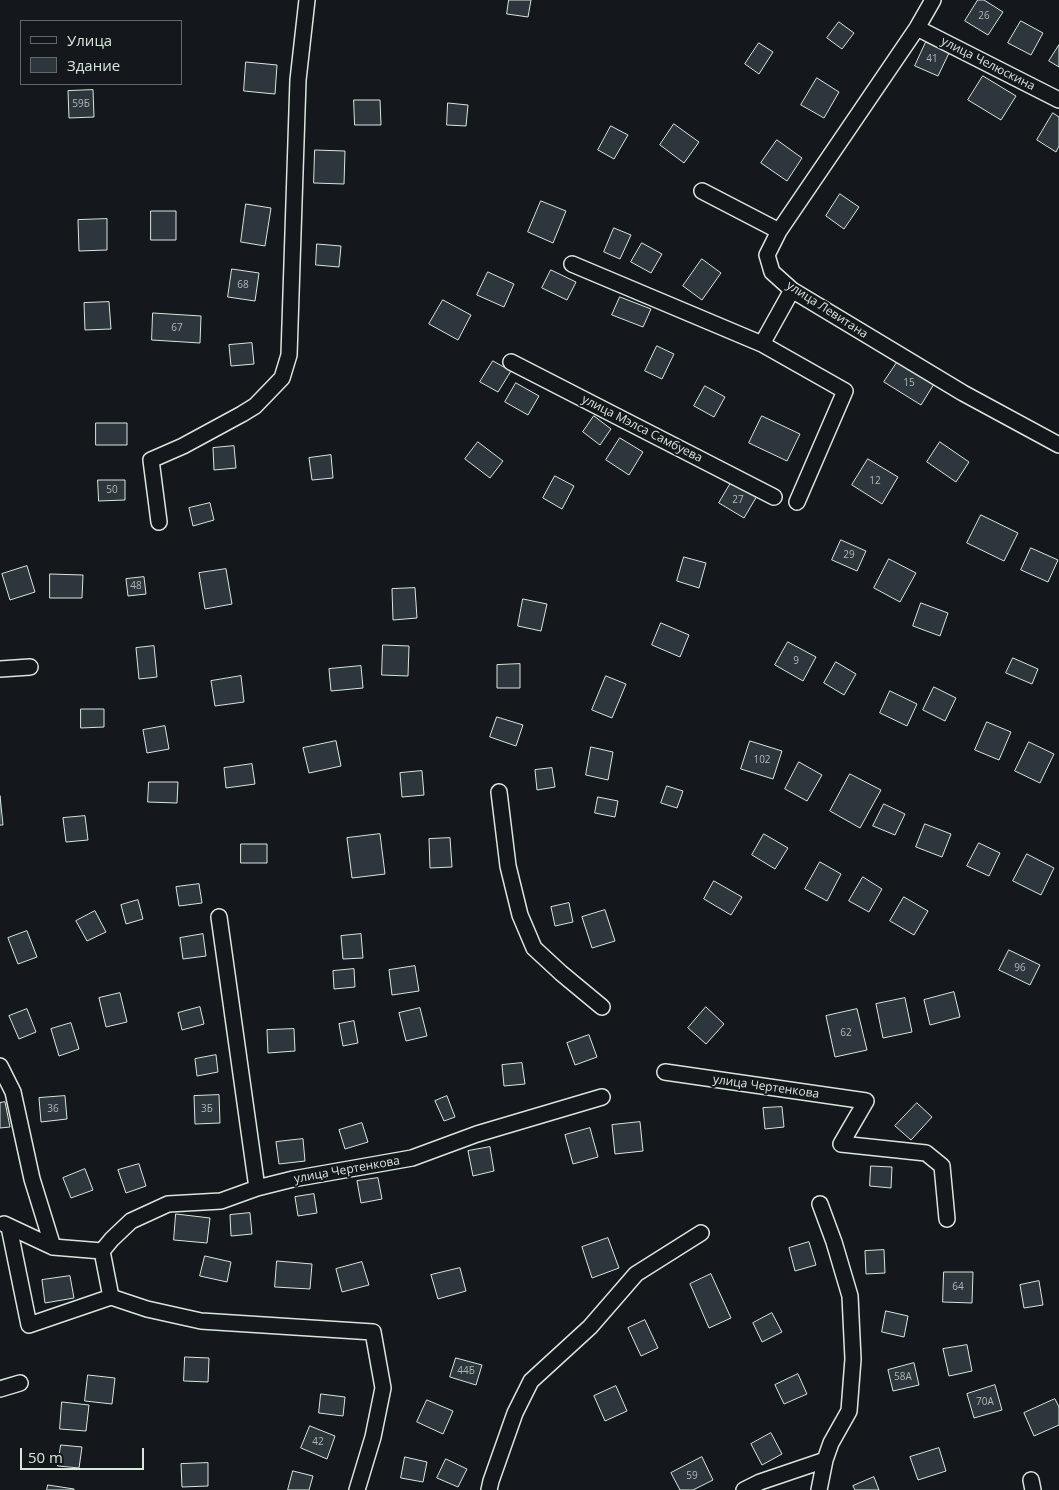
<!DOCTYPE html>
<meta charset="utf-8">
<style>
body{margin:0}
#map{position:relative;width:1059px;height:1490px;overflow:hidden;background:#14181c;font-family:"Open Sans",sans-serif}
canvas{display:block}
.legend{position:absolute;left:20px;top:20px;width:162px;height:65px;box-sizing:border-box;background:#14181c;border:1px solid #626a69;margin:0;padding:6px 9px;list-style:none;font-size:15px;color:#d8e6dc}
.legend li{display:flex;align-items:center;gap:10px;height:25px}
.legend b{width:25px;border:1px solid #626a69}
.scale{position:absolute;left:20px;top:1448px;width:124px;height:22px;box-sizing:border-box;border:2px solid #d8e6dc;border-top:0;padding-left:6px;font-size:15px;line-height:18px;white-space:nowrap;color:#d8e6dc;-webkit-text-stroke:4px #14181c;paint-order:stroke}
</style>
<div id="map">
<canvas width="1059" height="1490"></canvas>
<ul class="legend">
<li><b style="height:6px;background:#14181c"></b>Улица</li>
<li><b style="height:14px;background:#2c363c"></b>Здание</li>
</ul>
<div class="scale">50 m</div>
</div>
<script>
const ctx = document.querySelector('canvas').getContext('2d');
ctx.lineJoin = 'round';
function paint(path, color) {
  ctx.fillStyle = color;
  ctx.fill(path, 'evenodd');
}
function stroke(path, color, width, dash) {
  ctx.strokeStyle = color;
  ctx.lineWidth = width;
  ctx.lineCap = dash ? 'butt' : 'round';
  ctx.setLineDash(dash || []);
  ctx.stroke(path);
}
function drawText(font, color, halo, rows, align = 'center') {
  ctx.font = font + ' "Open Sans",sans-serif';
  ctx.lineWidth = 4;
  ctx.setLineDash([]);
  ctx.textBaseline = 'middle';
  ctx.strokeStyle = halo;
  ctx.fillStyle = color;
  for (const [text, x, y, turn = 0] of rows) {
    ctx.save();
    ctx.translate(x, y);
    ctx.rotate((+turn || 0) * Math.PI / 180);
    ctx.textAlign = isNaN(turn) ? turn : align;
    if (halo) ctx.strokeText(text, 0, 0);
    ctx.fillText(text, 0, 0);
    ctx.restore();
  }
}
const building = new Path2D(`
 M509,0H531L528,17L507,14Z
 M978,0H984L1003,12L988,35L965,21Z
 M1021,21L1043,33L1031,55L1008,43Z
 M839,22L854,33L842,49L827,38Z
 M926,42L949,53L938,76L915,66Z
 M759,43L773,52L759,74L745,64Z
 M1059,45V67L1049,61Z
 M246,62L277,65L275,94L244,91Z
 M983,76L1016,96L1001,120L968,100Z
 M817,78L839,92L824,118L801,105Z
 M93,90L94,117L69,118L68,91Z
 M354,100H380L381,125H355Z
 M448,103L468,105L466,126L447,125Z
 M1053,113L1059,117V146L1056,152L1037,140Z
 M674,124L699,142L684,163L660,145Z
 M611,126L628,135L614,159L598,150Z
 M777,140L802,158L787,181L761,163Z
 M315,150L345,151L344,184L314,183Z
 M840,194L859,207L844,229L826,216Z
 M541,201L566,211L553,243L528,232Z
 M246,204L271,208L265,246L241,242Z
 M151,211H176V240H151Z
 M107,219V250L79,251L78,220Z
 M614,228L631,235L620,259L604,252Z
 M642,243L662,254L651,273L631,262Z
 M317,244L341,246L339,267L316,265Z
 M702,259L721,273L702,300L683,286Z
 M232,269L259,273L255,301L228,297Z
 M551,270L576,282L567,300L542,288Z
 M488,272L514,284L504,307L477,295Z
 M620,297L651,309L643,327L612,315Z
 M443,300L471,315L458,340L429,324Z
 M109,302L111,329L85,330L84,303Z
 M153,313L201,316L200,343L152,340Z
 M252,343L254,364L231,366L229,345Z
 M657,346L674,354L662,379L645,371Z
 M493,361L511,371L498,392L480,382Z
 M898,361L934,384L921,405L884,382Z
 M516,383L539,396L528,415L505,402Z
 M705,386L725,397L714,417L694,406Z
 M594,416L611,429L600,445L583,432Z
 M762,416L800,434L787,461L749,443Z
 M96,423H127V445H96Z
 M620,438L643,452L629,475L606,460Z
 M478,442L503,461L490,478L465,459Z
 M940,442L969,462L956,482L927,462Z
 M234,446L236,468L214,470L213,448Z
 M331,455L333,478L312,480L309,458Z
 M868,459L898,477L882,504L852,485Z
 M555,476L574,486L562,509L543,498Z
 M98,480H125V500L99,501Z
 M732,481L757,496L744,518L719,503Z
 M210,503L214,520L193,526L189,508Z
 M981,515L1018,533L1004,561L967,543Z
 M841,540L866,551L857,571L832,560Z
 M1031,548L1058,560L1048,582L1021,570Z
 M684,557L706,563L699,588L677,581Z
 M889,559L916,573L900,602L874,588Z
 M27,566L35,592L10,600L2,574Z
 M226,569L232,604L205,609L199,573Z
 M50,574L83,575L82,598H50Z
 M144,577L146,594L128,596L126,579Z
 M415,588L417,618L393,620L392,589Z
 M523,599L547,604L541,631L518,626Z
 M921,603L948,613L940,636L913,626Z
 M661,623L689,635L680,657L652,645Z
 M788,642L816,657L803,681L775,665Z
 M383,645L409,646L408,676L382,675Z
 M154,646L157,677L139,679L136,648Z
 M1013,658L1038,669L1032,684L1006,673Z
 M836,662L856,674L844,695L824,683Z
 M520,664V688H497V665Z
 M361,666L363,688L331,691L329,669Z
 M241,676L244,702L215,706L211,681Z
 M606,676L626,684L612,718L592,710Z
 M934,687L956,698L945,721L923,710Z
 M890,691L917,704L907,726L880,713Z
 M81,709H104V727L81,728Z
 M497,717L523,725L516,746L490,737Z
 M987,722L1011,732L999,760L975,750Z
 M165,726L169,749L147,753L143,730Z
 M336,741L341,766L309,773L303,748Z
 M750,741L782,751L773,779L741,769Z
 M1029,742L1054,754L1040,783L1015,771Z
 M591,747L613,752L608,780L586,775Z
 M799,762L822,775L807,801L785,789Z
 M252,764L255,784L226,788L224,768Z
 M552,768L555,787L537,790L535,770Z
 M422,771L424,795L402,797L400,773Z
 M850,774L881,790L860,828L830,811Z
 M149,782H178L177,803L148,802Z
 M667,786L683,791L677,808L661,803Z
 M0,796L3,825H0Z
 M598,797L618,801L615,817L595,813Z
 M884,804L905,814L895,835L873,826Z
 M85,816L88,840L66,842L63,818Z
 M925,824L951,834L942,857L916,847Z
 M380,834L385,874L352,878L347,838Z
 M764,834L788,848L775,869L752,855Z
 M450,838L452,867L430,868L429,839Z
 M979,843L1000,853L989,876L967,866Z
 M241,844H267V863H241Z
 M1027,854L1054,868L1041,895L1013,881Z
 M820,862L841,874L827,901L805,889Z
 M863,877L882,889L869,912L849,901Z
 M714,881L742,897L731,915L704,899Z
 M199,884L202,903L179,906L176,887Z
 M904,897L928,911L914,935L890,921Z
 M138,900L143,919L126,924L121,905Z
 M569,903L573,922L555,926L551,907Z
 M605,910L615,941L592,948L582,917Z
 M95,911L106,932L87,941L76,921Z
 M27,931L37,957L18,964L8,938Z
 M203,934L206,956L183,959L180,938Z
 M361,934L363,958L343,959L341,936Z
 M1009,950L1040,965L1030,985L999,970Z
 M415,966L419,991L392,995L389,970Z
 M354,969L355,987L334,989L333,971Z
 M954,992L960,1017L930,1025L924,1000Z
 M120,993L127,1022L106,1027L99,998Z
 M905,998L912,1032L883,1038L876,1004Z
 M200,1007L204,1024L182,1030L178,1013Z
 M706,1007L724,1024L706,1044L688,1028Z
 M420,1008L427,1036L406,1041L399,1013Z
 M27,1009L36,1032L19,1039L9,1016Z
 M857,1009L867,1050L835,1057L826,1016Z
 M354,1021L358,1043L343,1046L339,1024Z
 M71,1023L79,1049L59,1056L51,1029Z
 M294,1029L295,1051L268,1053L267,1030Z
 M589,1035L597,1057L575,1065L567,1043Z
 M216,1055L218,1072L197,1076L195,1059Z
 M522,1063L525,1084L504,1086L502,1065Z
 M219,1095L220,1123L195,1124L194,1096Z
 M65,1096L67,1119L41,1122L39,1098Z
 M447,1096L455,1117L444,1121L435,1101Z
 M5,1102L10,1127L0,1128V1103Z
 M917,1103L932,1117L911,1140L895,1126Z
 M782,1107L784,1127L765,1129L763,1108Z
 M640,1122L643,1151L615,1154L612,1125Z
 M362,1123L368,1142L345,1149L339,1130Z
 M590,1128L598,1157L573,1164L565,1135Z
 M303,1139L305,1161L279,1164L276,1142Z
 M490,1147L494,1171L473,1176L468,1151Z
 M139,1164L146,1186L126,1193L118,1170Z
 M871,1166L892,1167L891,1188L870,1186Z
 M85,1169L93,1190L71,1198L63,1178Z
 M378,1178L382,1199L361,1203L357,1181Z
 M314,1194L317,1213L298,1216L295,1197Z
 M250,1213L252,1234L231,1236L230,1215Z
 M176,1214L210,1218L207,1243L174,1240Z
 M608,1238L619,1268L592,1278L582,1247Z
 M809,1242L816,1265L795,1271L789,1248Z
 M884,1250L885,1273L866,1274L865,1251Z
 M205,1256L231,1262L227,1282L200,1276Z
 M277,1261L312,1264L310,1289L275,1287Z
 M362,1262L369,1285L342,1292L336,1269Z
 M460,1268L466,1291L438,1299L431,1275Z
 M944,1272H973L972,1303L943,1302Z
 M711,1274L731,1318L709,1328L690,1284Z
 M70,1276L74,1298L45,1303L42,1280Z
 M1039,1281L1043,1305L1024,1308L1020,1285Z
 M886,1311L908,1316L904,1337L882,1332Z
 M772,1313L782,1332L762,1342L753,1323Z
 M645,1320L658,1348L641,1356L628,1328Z
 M967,1345L972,1371L949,1376L943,1349Z
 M185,1357L209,1358L208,1382L184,1381Z
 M456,1358L482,1365L476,1385L450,1377Z
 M914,1363L919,1385L893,1391L888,1370Z
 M798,1374L807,1394L784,1404L775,1385Z
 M88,1375L115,1378L112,1404L85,1401Z
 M995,1385L1002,1410L974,1418L967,1394Z
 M616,1386L627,1411L605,1421L594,1396Z
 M321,1394L345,1397L343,1416L319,1413Z
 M1055,1399L1059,1407V1425L1034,1436L1024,1413Z
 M427,1400L453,1411L443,1434L417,1422Z
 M62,1402L89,1405L86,1431L60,1429Z
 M310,1426L335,1436L327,1459L301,1448Z
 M771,1433L782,1454L762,1465L751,1444Z
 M61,1445L82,1447L79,1468L58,1466Z
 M939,1448L946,1471L918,1480L910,1457Z
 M405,1457L427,1462L423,1482L401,1478Z
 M702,1457L713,1480L693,1490H680L671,1473Z
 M446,1459L467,1469L458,1487L437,1478Z
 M208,1463V1486L182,1487L181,1464Z
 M293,1471L313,1476L309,1490H288Z
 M874,1477L879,1490H855L853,1486Z
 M48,1485L74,1489V1490H47Z`);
paint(building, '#2c363c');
stroke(building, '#d8e6dc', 1);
const street = new Path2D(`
 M933,0L917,28L779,231L767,255L772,272L792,290L963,393L1059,445
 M917,28L1059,100
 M702,191L779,231
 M572,264L762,344L845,391L797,502
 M762,344L792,290
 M511,362L774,497
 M159,522L151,460L183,446L242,414L255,406L282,378L289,355L298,80L307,0
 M0,669L30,667
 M499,792L508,866L520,915L534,948L561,973L602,1007
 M219,917L257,1188
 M0,1066L13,1092L32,1179L53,1247
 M665,1072L866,1101L841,1144L926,1153L942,1166L947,1219
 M4,1224L53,1247L102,1251
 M9,1227L29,1325L111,1297L102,1251
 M102,1251L112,1239L131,1221L168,1204L221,1201L257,1188L293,1179L412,1158L477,1134L602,1097
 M111,1297L147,1309L201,1321L373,1332L383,1388L373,1437L357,1490
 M0,1389L20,1383
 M1031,1480L1033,1490
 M489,1490L491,1481L515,1413L531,1381L590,1327L636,1274L701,1233
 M744,1490L760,1482L825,1460
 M819,1490L825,1460L831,1443L849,1411L853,1359L850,1296L834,1242L820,1204`);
stroke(street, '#d8e6dc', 18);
stroke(street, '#14181c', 15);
drawText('10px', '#adbab4', null, [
 ["26",984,16],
 ["41",932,59],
 ["59Б",81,104],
 ["68",243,285],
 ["67",177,328],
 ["15",909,383],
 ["12",875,481],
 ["50",112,490],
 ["27",738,500],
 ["29",849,555],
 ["48",136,586],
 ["9",796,661],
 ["102",762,760],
 ["96",1020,968],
 ["62",846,1033],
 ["36",53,1109],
 ["3Б",207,1109],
 ["64",958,1287],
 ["44Б",466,1371],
 ["58А",903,1377],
 ["70А",985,1402],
 ["42",318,1442],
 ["59",692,1476]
]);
drawText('12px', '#d8e6dc', '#14181c', [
 ["улица Челюскина",988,64,27],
 ["улица Левитана",827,310,33],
 ["улица Мэлса Самбуева",642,429,27],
 ["улица Чертенкова",766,1087,8],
 ["улица Чертенкова",347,1170,-10]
]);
</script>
